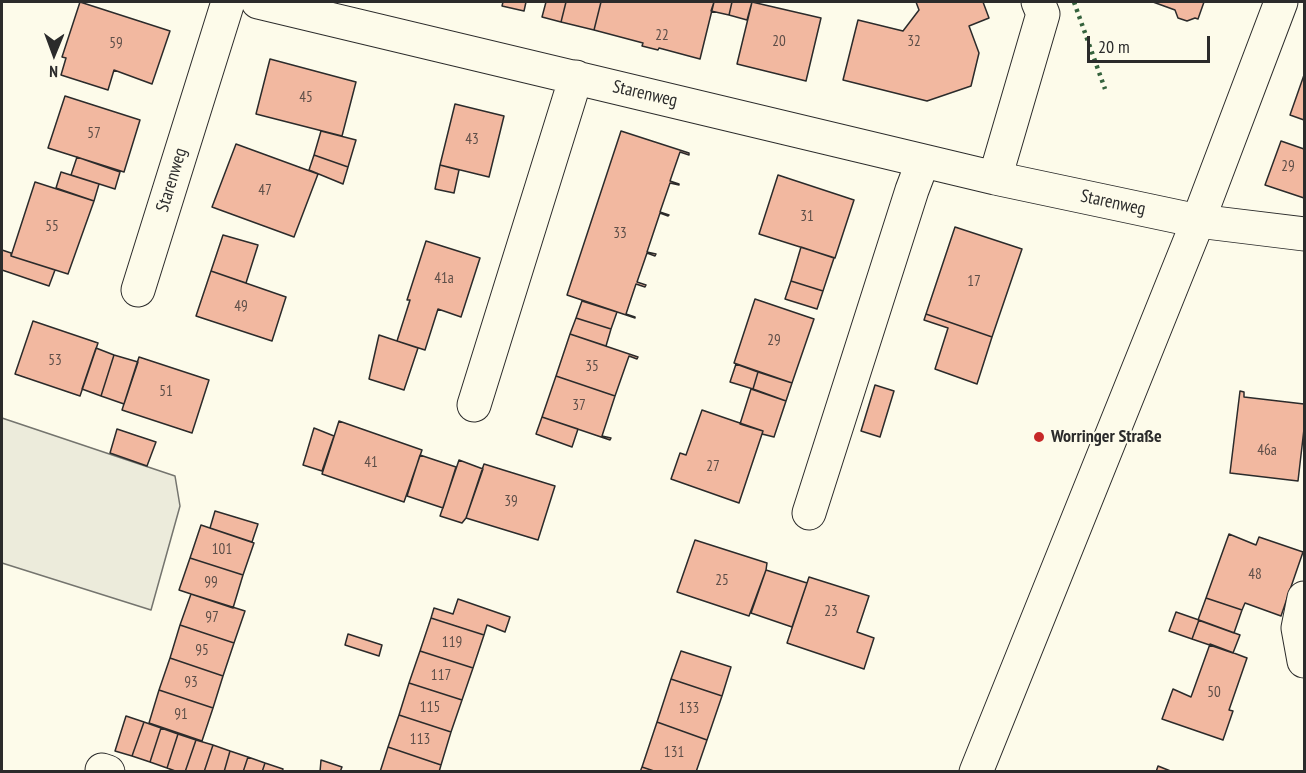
<!DOCTYPE html>
<meta charset="utf-8">
<style>
body{margin:0}
#map{position:relative;width:1306px;height:773px;overflow:hidden;background:#fdfbea;font-family:"PT Sans Narrow",sans-serif}
canvas{display:block}
.frame{position:absolute;inset:0;border:3px solid #2b2b2b;pointer-events:none}
.north{position:absolute;left:24px;top:24px;width:60px;height:60px;-webkit-text-stroke:4px #fdfbea;paint-order:stroke;rotate:181deg;font-size:16px;font-weight:700;line-height:24px;text-align:center;color:#2b2b2b}
.north::after{content:'';display:block;margin:auto;width:21px;height:27px;background:#2b2b2b;clip-path:polygon(50% 0,100% 100%,50% 72%,0 100%)}
.scale{position:absolute;left:1087px;top:36px;width:123px;height:27px;box-sizing:border-box;border:3px solid #2b2b2b;border-top:0;padding-left:8px;font-size:18px;line-height:21px;white-space:nowrap;color:#2b2b2b;-webkit-text-stroke:4px #fdfbea;paint-order:stroke}
</style>
<div id="map">
<canvas width="1306" height="773"></canvas>
<div class="frame"></div>
<div class="north">N</div>
<div class="scale">20 m</div>
</div>
<script>
const ctx = document.querySelector('canvas').getContext('2d');
ctx.lineJoin = 'round';
function paint(path, color) {
  ctx.fillStyle = color;
  ctx.fill(path, 'evenodd');
}
function stroke(path, color, width, dash) {
  ctx.strokeStyle = color;
  ctx.lineWidth = width;
  ctx.lineCap = dash ? 'butt' : 'round';
  ctx.setLineDash(dash || []);
  ctx.stroke(path);
}
function drawText(font, color, halo, rows, align = 'center') {
  ctx.font = font + ' "PT Sans Narrow",sans-serif';
  ctx.lineWidth = 4.5;
  ctx.setLineDash([]);
  ctx.textBaseline = 'middle';
  ctx.strokeStyle = halo;
  ctx.fillStyle = color;
  for (const [text, x, y, turn = 0] of rows) {
    ctx.save();
    ctx.translate(x, y);
    ctx.rotate((+turn || 0) * Math.PI / 180);
    ctx.textAlign = isNaN(turn) ? turn : align;
    if (halo) ctx.strokeText(text, 0, 0);
    ctx.fillText(text, 0, 0);
    ctx.restore();
  }
}
const green = new Path2D(`
 M2,418L175,476L180,506L151,610L2,563Z`);
paint(green, '#ecebdb');
stroke(green, '#74746e', 1.5);
const building = new Path2D(`
 M80,2L170,31L152,84L114,70L108,90L61,75L66,58L62,57Z
 M503,2H526L524,11L502,6Z
 M546,2H566L561,22L542,17Z
 M566,2H601L594,30L561,22Z
 M601,2H714L700,59L659,48L658,50L642,46L643,43L594,30Z
 M714,2H732L729,15L711,11Z
 M732,2H752L747,20L729,15Z
 M752,2L821,18L806,81L737,64Z
 M916,2H983L989,18L969,26L979,53L971,86L927,101L843,80L858,20L903,31L919,10Z
 M1153,2H1204L1198,19L1195,18L1187,21L1178,18L1175,10Z
 M270,59L356,82L342,136L256,114Z
 M1304,75V120L1290,115Z
 M65,96L140,120L124,172L48,148Z
 M455,104L504,116L489,177L440,165Z
 M321,131L356,140L348,167L314,155Z
 M621,131L689,153V155L680,152L670,181L679,184V185L670,183L660,212L669,215L668,216L660,213L647,252L656,254L655,256L647,253L637,282L646,285L645,287L636,284L626,314L635,317V318L567,295Z
 M1281,141L1304,149V198L1265,185Z
 M236,144L318,174L294,237L212,207Z
 M314,155L348,167L343,184L309,170Z
 M77,157L120,172L115,189L71,175Z
 M440,165L459,170L454,193L435,189Z
 M61,172L99,184L94,201L56,188Z
 M778,175L854,200L835,258L759,234Z
 M35,182L94,201L68,274L11,256Z
 M955,227L1022,249L992,337L926,314Z
 M223,235L258,245L246,283L211,271Z
 M426,241L480,258L461,317L438,309L425,350L397,341L410,300H407Z
 M801,247L834,258L823,291L791,281Z
 M2,250L11,253V256L55,270L49,286L2,270Z
 M211,271L286,297L272,341L196,316Z
 M791,281L823,291L817,309L785,299Z
 M755,299L814,319L792,383L734,363Z
 M582,301L617,312L611,329L576,318Z
 M926,314L992,337L977,384L935,369L948,328L924,320Z
 M576,318L611,329L606,346L570,334Z
 M33,321L98,343L80,396L15,374Z
 M570,334L638,357L637,359L629,356L615,396L556,376Z
 M379,335L418,348L404,390L369,379Z
 M96,348L114,355L101,396L82,389Z
 M114,355L138,362L124,404L101,396Z
 M139,357L209,380L192,433L122,410Z
 M736,364L758,372L753,389L730,382Z
 M758,372L792,383L786,401L753,389Z
 M556,376L615,396L602,436L611,438L610,440L542,417Z
 M875,385L894,391L880,437L861,431Z
 M751,389L786,401L774,437L762,434L763,431L740,424Z
 M1240,391L1244,392V397L1304,404V429L1298,481L1230,473Z
 M702,410L763,431L739,503L671,479L680,453L686,455Z
 M542,417L578,429L572,447L536,434Z
 M339,421L422,450L404,502L322,474Z
 M314,428L334,436L322,471L303,465Z
 M117,429L156,442L147,466L110,453Z
 M420,455L456,467L443,508L407,496Z
 M459,460L483,469L466,518L462,523L440,516Z
 M484,464L555,486L538,540L466,518Z
 M215,511L258,524L252,542L210,528Z
 M201,525L254,543L243,575L190,558Z
 M1229,534L1256,545L1259,537L1303,552L1281,616L1245,603L1242,610L1206,598Z
 M695,540L767,563L766,570L749,616L677,592Z
 M190,558L243,575L233,608L179,590Z
 M766,570L807,583L792,627L751,613Z
 M809,577L869,596L857,632L874,638L864,669L787,643Z
 M191,594L245,611L234,643L180,625Z
 M1206,598L1242,610L1234,633L1198,620Z
 M458,599L510,617L505,632L487,625L484,635L431,618L434,608L453,614Z
 M1176,612L1199,620L1192,639L1169,631Z
 M431,618L484,635L473,668L420,651Z
 M1199,620L1240,635L1233,653L1192,639Z
 M180,625L234,643L223,676L170,658Z
 M348,634L382,645L379,656L345,645Z
 M1210,644L1247,658L1229,710L1233,711L1223,740L1162,719L1173,689L1191,697Z
 M420,651L473,668L462,700L409,683Z
 M681,651L731,667L722,696L671,679Z
 M170,658L223,676L213,708L159,690Z
 M671,679L722,696L707,740L657,722Z
 M409,683L462,700L451,732L399,715Z
 M159,690L213,708L202,741L149,723Z
 M399,715L451,732L441,765L388,747Z
 M126,716L144,722L132,756L115,751Z
 M144,722L161,728L150,762L132,756Z
 M657,722L707,740L696,772H657L642,767Z
 M161,728L178,734L167,768L150,762Z
 M178,734L196,740L185,772H178L167,768Z
 M196,740L213,745L204,772H185Z
 M213,745L230,751L224,772H204Z
 M388,747L441,765L439,772H380Z
 M230,751L248,757L243,772H224Z
 M248,757L265,763L262,772H243Z
 M321,760L342,767L340,772H320Z
 M265,763L283,769L282,772H262Z
 M1158,766L1173,772H1156Z
 M642,767L657,772H640Z`);
paint(building, '#f2b8a0');
stroke(building, '#2b2b2b', 1.5);
const minor = new Path2D(`
 M258,2L995,178L1198,221L1304,234
 M995,178L1043,14L1038,2
 M138,290L228,2
 M474,405L576,77
 M809,513L912,190L923,161
 M1304,598L1298,628L1304,661
 M102,770L108,772`);
const major = new Path2D(`
 M976,772L1198,221L1281,2`);
stroke(minor, '#2b2b2b', 35);
stroke(major, '#2b2b2b', 35);
stroke(minor, '#fdfbea', 33);
stroke(major, '#fdfbea', 33);
stroke(new Path2D(`
 M1074,2L1105,89`), '#34623c', 4.5, [3, 4.5]);
for (const [x, y, r, color] of [
 [1039,437,6,"#c62828"]
]) {
  const dot = new Path2D();
  dot.arc(x, y, r, 0, 2 * Math.PI);
  ctx.fillStyle = color;
  ctx.fill(dot);
  stroke(dot, '#fdfbea', 2);
}
drawText('15px', '#5d4e48', null, [
 ["22",662,36],
 ["20",779,42],
 ["32",914,42],
 ["59",116,44],
 ["45",306,98],
 ["57",94,134],
 ["43",472,140],
 ["29",1288,167],
 ["47",265,191],
 ["31",807,217],
 ["55",52,227],
 ["33",620,234],
 ["41a",444,279],
 ["17",974,282],
 ["49",241,307],
 ["29",774,341],
 ["53",55,361],
 ["35",592,367],
 ["51",166,392],
 ["37",579,406],
 ["46a",1267,451],
 ["41",371,463],
 ["27",713,467],
 ["39",511,502],
 ["101",222,550],
 ["48",1255,575],
 ["25",722,581],
 ["99",211,583],
 ["23",831,612],
 ["97",212,618],
 ["119",452,643],
 ["95",202,651],
 ["117",441,676],
 ["93",191,683],
 ["50",1214,693],
 ["115",430,708],
 ["133",689,709],
 ["91",181,715],
 ["113",420,740],
 ["131",674,753]
]);
drawText('18px', '#2b2b2b', '#fdfbea', [
 ["Starenweg",645,94,13],
 ["Starenweg",172,180,-73],
 ["Starenweg",1113,203,12]
]);
drawText('bold 18px', '#2b2b2b', '#fdfbea', [
 ["Worringer Straße",1051,437]
], 'left');
</script>
